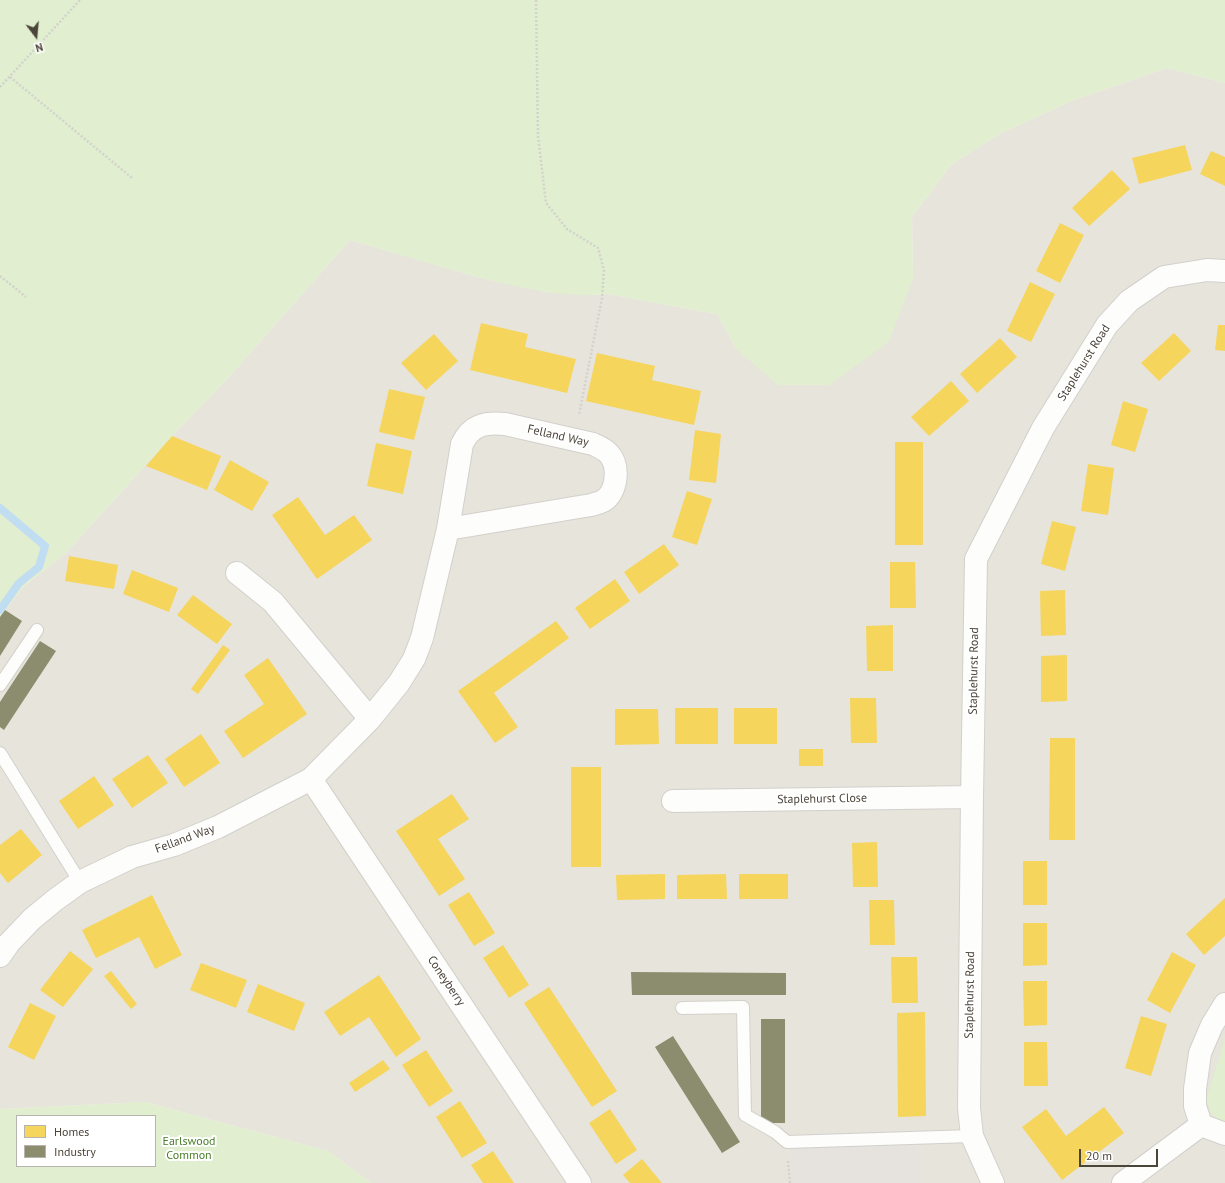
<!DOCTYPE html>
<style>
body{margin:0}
#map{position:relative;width:1225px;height:1183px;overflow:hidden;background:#f4f2ee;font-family:"PT Sans",sans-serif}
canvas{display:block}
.legend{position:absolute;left:16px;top:1115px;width:140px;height:52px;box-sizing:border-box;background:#fff;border:1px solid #b7b4b0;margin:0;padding:5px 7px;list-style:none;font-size:12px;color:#4b4439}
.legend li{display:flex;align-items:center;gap:8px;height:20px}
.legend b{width:20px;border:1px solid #b7b4b0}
.north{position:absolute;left:16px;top:16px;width:40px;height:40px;-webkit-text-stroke:3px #fff;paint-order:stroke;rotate:164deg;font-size:11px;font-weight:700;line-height:16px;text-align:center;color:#4b4439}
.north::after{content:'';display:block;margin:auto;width:14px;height:18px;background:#4b4439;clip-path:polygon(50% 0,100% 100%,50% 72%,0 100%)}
.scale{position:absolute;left:1079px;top:1149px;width:79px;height:18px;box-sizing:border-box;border:2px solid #4b4439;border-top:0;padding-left:5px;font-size:12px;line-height:14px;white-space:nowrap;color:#4b4439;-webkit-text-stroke:3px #fff;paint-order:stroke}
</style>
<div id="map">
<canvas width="1225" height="1183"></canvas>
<ul class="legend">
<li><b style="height:11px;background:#f6d55c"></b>Homes</li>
<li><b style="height:11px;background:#8c8c6e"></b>Industry</li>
</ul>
<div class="north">N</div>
<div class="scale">20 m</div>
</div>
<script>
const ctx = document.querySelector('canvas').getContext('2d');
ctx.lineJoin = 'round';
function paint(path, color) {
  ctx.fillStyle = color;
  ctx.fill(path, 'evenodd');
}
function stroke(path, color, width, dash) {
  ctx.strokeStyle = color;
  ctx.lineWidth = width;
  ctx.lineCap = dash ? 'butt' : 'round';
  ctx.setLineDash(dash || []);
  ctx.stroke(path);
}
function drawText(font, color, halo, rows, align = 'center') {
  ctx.font = font + ' "PT Sans",sans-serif';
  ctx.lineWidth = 4;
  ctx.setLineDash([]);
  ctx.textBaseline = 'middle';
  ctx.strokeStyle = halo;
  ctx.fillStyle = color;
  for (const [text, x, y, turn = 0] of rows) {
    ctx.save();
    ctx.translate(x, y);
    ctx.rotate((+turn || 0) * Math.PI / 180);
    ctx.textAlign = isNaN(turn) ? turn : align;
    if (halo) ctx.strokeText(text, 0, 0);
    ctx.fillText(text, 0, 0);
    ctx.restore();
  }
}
paint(new Path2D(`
 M1167,68L1225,83V1183H371L328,1151L145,1102L0,1109V617L23,587L65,554L172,436L228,378L350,240L481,278L546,292L596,295L608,294L717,314L736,349L913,278L912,217L951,165L999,134L1074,100Z`), '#e7e4dc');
paint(new Path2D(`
 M0,0H1225V83L1167,68L1074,100L999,134L951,165L912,217L913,278L889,342L829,385H778L736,349L717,314L608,294C554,299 500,283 449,269C416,259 383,250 350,240L228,378L172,436L65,554L23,587L0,617Z
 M1225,1038V1124L1221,1125L1211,1112L1206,1101Z
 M145,1102L328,1151L371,1183H0V1109ZM17,1116H155V1166H17Z`), '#e1eecf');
paint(new Path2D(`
 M919,1146L920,1183H791V1147Z`), '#e6e3df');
paint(new Path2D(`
 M1185,145L1192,170L1139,184L1132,158Z
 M1211,151L1225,157V186L1200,174Z
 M1112,170L1130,189L1089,226L1072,208Z
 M1060,223L1084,235L1060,283L1036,271Z
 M1030,282L1055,294L1031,342L1007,331Z
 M481,323L528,334L525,347L576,359L567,393L470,370Z
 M1218,325H1225V351L1215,350Z
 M1174,333L1191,351L1159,381L1141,363Z
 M434,334L458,361L426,390L401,363Z
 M1000,338L1017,357L977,393L960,374Z
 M597,353L655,366L652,380L701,391L694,425L586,401Z
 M951,381L969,401L929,436L911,417Z
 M389,389L425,397L414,440L379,432Z
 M1123,401L1148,409L1135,452L1111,445Z
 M695,430L721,434L716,483L689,480Z
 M172,436L221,456L207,490L146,466Z
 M895,442H923V545H895Z
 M376,443L412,451L403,494L367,486Z
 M230,460L269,482L252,511L214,490Z
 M1088,464L1114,468L1108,515L1081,511Z
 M687,491L712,499L697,545L672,537Z
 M298,497L325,535L354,515L372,540L317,579L272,515Z
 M1052,521L1076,527L1065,571L1041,564Z
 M664,544L679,565L639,594L624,572Z
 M69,556L118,565L114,589L65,581Z
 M890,562H915L916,608H890Z
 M132,570L178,588L169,612L123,594Z
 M615,579L630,601L590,629L575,608Z
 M1065,590L1066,635L1041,636L1040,591Z
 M193,595L232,624L217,644L177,615Z
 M556,621L569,638L494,693L518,727L495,743L458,691Z
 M893,625V671H867L866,626Z
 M223,645L230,650L198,694L191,689Z
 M1067,655V701L1041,702V656Z
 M268,658L307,714L243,758L224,731L264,704L244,675Z
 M850,698H876L877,743H851Z
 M675,708H718V744H675Z
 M734,708H777V744H734Z
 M615,709H658L659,744L615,745Z
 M201,734L220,763L184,787L165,759Z
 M1050,738H1075V840H1049Z
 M799,749H823V766H799Z
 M148,755L168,783L132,808L112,779Z
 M571,767H601V867H571Z
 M94,776L114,805L78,829L59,801Z
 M452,794L469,819L438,839L465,879L439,896L396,831Z
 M21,829L42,855L8,883L0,873V845Z
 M877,842L878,887H853L852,843Z
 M1023,861H1047V905H1023Z
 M665,874V899L617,900L616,875Z
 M726,874L727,899H677V875Z
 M739,874H788V899H739Z
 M469,892L495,933L474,946L448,905Z
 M152,895L182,955L155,969L139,937L96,958L82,930Z
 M1225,898V936L1204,955L1186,934Z
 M869,900H894L895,945H870Z
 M1023,923H1047V965L1023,966Z
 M503,945L529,985L509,998L483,958Z
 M70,951L93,969L63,1007L40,990Z
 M1172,952L1196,965L1170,1013L1147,1000Z
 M891,957H917L918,1003H892Z
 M201,963L247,980L236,1008L190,990Z
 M111,971L137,1004L131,1009L104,976Z
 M379,975L421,1039L396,1057L369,1017L340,1036L324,1012Z
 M1023,981H1047V1025L1024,1026Z
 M258,984L305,1003L294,1031L247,1012Z
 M549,987L617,1091L592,1107L524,1003Z
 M30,1003L56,1016L34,1060L8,1047Z
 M925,1012L926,1116L898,1117L897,1013Z
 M1141,1016L1167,1024L1151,1076L1125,1068Z
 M1024,1042H1047L1048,1086H1024Z
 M426,1050L453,1091L429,1107L402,1065Z
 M383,1060L390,1069L355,1092L349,1083Z
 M460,1101L487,1143L462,1158L436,1117Z
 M1104,1107L1124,1133L1062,1180L1022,1127L1046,1109L1066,1136Z
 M610,1109L637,1150L616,1164L589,1123Z
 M493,1151L514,1183H483L471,1165Z
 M642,1159L662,1183H630L623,1175Z`), '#f6d55c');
paint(new Path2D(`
 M5,610L22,621L0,656V617Z
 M40,641L56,651L4,730L0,727V702Z
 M631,972L786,973V995H632Z
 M761,1019H785V1123H761Z
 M673,1036L740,1142L722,1153L655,1047Z`), '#8c8c6e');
stroke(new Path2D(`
 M0,508L45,546L39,567L19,583L0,610`), '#c0ddf1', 8);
const lane = new Path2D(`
 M0,685L37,630
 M0,753L80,882
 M682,1008L743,1007L745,1115L775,1132L787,1142L972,1136`);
const street = new Path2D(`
 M237,573L273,602L370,719
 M311,779L580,1183
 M673,801L972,797
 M0,956L9,943L32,919L55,900L80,882L132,857L174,845L218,827L311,779L370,719L399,683L414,659L422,638L448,529L462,444C471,425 485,422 505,424L593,444C599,447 605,449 609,454C620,466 617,493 603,501C599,503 594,504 591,505L448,529
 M1225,1004L1212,1025L1200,1053L1195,1089V1106L1201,1125L1225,1134
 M993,1183L972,1136L969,1108L972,797L976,559L1043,428L1107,325L1129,301L1164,277L1207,270L1225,271
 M1123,1183L1201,1125`);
stroke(lane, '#d2d0cb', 14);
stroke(street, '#d2d0cb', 24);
stroke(new Path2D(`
 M536,0L538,136L546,203L567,229L598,248L604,270L602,298L579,415
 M10,77L132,178
 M0,87L80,0
 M0,276L26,297
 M788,1161L790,1183`), '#d3d2cc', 2.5, [2, 2]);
stroke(lane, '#fdfdfc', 12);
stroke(street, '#fdfdfc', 22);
drawText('12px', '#4b4439', '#fff', [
 ["Staplehurst Road",1084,363,-58],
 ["Felland Way",558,436,13],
 ["Staplehurst Road",974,671,-89],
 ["Staplehurst Close",822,799,-1],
 ["Felland Way",185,839,-20],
 ["Coneyberry",446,981,56],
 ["Staplehurst Road",970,995,-89]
]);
drawText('12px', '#4a7f2a', '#fff', [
 ["Earlswood",189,1142],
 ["Common",189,1156]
]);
</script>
